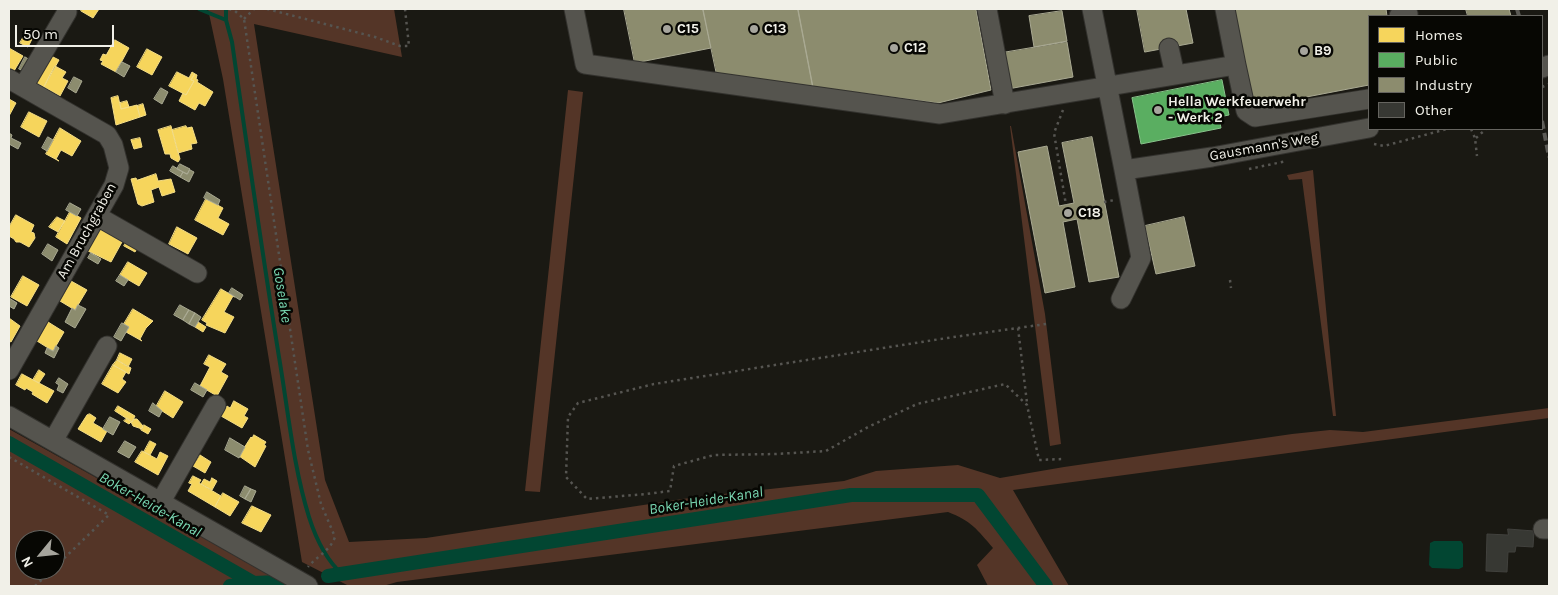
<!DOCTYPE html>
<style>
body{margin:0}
#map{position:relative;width:1558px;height:595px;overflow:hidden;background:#1a1913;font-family:Karla,sans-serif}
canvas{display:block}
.frame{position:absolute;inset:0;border:10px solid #f1f0e8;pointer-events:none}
.legend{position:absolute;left:1368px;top:15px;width:175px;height:115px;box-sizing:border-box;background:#070703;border:1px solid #65645f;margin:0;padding:6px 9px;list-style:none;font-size:15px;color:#f1f0e8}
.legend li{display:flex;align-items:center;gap:10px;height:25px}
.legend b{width:25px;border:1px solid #65645f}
.north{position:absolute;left:15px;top:530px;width:50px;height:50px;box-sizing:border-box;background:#070703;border:1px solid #65645f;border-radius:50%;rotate:242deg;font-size:14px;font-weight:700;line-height:20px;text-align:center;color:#f1f0e8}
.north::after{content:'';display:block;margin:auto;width:18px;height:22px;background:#a6a59d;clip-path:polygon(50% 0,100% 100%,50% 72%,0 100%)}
.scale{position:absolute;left:15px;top:25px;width:99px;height:22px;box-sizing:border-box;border:2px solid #f1f0e8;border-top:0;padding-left:6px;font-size:15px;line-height:18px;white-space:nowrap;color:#f1f0e8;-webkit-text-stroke:4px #070703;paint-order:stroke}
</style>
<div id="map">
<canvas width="1558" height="595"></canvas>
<div class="frame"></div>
<ul class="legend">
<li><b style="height:14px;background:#f6d55c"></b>Homes</li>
<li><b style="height:14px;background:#5aae61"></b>Public</li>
<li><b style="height:14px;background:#8c8c6e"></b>Industry</li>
<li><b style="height:14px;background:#373833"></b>Other</li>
</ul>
<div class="north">N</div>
<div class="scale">50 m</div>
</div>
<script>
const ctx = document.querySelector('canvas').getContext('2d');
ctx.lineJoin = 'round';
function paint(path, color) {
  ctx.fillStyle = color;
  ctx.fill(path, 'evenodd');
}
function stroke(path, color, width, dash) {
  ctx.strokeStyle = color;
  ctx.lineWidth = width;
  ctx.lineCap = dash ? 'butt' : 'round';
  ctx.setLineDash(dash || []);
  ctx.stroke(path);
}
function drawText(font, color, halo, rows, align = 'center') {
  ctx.font = font + ' Karla,sans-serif';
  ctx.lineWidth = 5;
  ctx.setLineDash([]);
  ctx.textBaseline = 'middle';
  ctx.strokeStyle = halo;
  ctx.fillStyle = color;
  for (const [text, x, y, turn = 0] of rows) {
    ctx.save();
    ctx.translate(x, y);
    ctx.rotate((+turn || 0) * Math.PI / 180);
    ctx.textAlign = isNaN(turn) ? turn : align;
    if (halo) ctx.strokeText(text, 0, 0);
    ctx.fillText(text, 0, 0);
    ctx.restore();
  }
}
paint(new Path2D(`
 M208,9H394L402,57L254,24L325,480L349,542L426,538L696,497L844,481L876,471L958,465L1000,478L1064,467L1292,434L1330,430L1363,432L1549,408V418L1013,490L1069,586H988L977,565L993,548C977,529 971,521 948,512L397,582L383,586H349L302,562L223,79Z
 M568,90L583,92L540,492L525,491Z
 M1010,126H1011L1045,314L1061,444L1050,446Z
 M1313,170L1336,416H1333L1302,179L1289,180L1287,175Z
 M9,429L290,586H9ZM25,540H55V570H25Z`), '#543527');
paint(new Path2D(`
 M1434,541H1461L1463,544V567L1459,569L1432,568L1429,565L1430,543Z`), '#024632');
const homes = new Path2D(`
 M82,9H99L93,18L81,11Z
 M27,31L34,35L28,47L20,43Z
 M115,40L129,48L116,72L101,64L103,61L100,60L103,54L106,55Z
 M9,48L23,56L14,71L9,67Z
 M147,49L162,57L152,75L137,67Z
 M47,54L59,60L44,87L33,81Z
 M55,66L66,72L62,78L68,81L60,96L44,87Z
 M177,72L189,78L192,72L195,74L191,80L194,81L186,95L169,86Z
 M195,74L197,75L196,79L198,80L197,82L213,92L205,106L199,103L195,110L179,101L183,93L186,95L194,81L191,80Z
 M118,96L121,109L137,105L140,117L116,125L111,98Z
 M9,99L16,103L9,116Z
 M127,101L129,107L121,109L120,103Z
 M143,104L146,115L140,117L137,106Z
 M29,112L47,121L39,137L21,127Z
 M171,126L180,159L178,162L171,158L170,154H165L158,130Z
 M186,126L187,128L192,127L197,143L191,144L192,149L178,153L172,130Z
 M60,128L81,141L72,156L61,150L56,159L59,161L46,154Z
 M140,138L142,147L134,149L131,140Z
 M156,174L158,181L171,179L175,192L162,196L159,187L151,190L154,202L142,206L138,204L131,179L136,178L137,180Z
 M206,199L223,208L218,218L229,224L223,235L195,220Z
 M70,212L81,218L67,244L56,237Z
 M16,215L34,225L31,232L34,233L35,238L29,247L20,242H16L14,239L9,236V227Z
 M57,217L65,221L58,232L49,227Z
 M177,227L197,238L188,254L169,244Z
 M100,229L122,242L111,262L88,251Z
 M129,237L140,243L135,252L124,246Z
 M128,262L147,273L139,286L120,275Z
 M23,276L39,285L27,306L11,297Z
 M71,281L87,290L75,310L60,301Z
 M221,289L235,297L233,296L224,312L234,317L225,333L206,325L207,323L202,320Z
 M133,309L153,321L146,328L140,339L142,341L126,332L129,327L124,324Z
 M9,318L20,326L11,342L9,341Z
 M48,322L64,332L53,351L37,341Z
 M198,322L206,327L203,332L195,327Z
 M120,353L132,359L128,367L117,360Z
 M209,355L226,364L221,372L228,376L217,396L200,386L210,367L204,364Z
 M117,360L131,368L129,374L113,365Z
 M113,365L126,372L122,379L126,382L118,393L102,384Z
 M39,370L45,374L39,383L33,380Z
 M22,374L54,391L47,403L32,394L33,392L26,388L25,390L16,385Z
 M165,391L183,402L173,418L156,407Z
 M234,401L248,409L244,416L248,418L242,428L221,416L227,406L230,408Z
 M118,406L135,416L132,422L115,411Z
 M90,414L96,418L93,423L107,431L101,442L78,429L87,415Z
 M127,418L132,422L134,419H137L143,426L142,429L133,426L131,422L129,424L124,421Z
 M144,425L151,429L148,434L141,430Z
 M254,435L266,442L264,445L266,446L255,467L239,456L251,437L252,438Z
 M150,441L156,444L150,455L144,452Z
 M142,451L157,459L160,452L168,456L158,475L135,462Z
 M200,455L211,462L205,473L193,466Z
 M193,476L201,480L199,483L221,496L215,507L188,491L192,484L189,483Z
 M212,478L217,481L212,490L201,484L204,479L210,482Z
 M223,493L239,502L230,516L215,507Z
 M252,506L271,515L261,532L242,523Z`);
paint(homes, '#f6d55c');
stroke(homes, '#f4dd86', 1);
const public = new Path2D(`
 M1222,80L1229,115L1219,117L1221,128L1141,144L1132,98Z`);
paint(public, '#5aae61');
stroke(public, '#87c28a', 1);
const industry = new Path2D(`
 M624,9H703L711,48L635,63Z
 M703,9H798L813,87L717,75Z
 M798,9H976L991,90L938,103L813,87Z
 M1137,9H1186L1193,43L1145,52Z
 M1230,9H1386L1387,16H1369V85L1249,108Z
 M1466,9H1509L1511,16H1468Z
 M1062,11L1067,41L1034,47L1029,16Z
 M1067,42L1073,77L1008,89L1002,53Z
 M25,57L32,61L26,72L19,69Z
 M122,62L130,66L124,77L116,72Z
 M74,77L82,81L76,93L68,88Z
 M161,88L168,92L162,104L154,99Z
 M9,133L12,135L11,138L21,143L18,149L9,144Z
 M48,137L53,140L47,151L42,148Z
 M1092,137L1119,277L1089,282L1077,219L1063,222L1075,287L1045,293L1018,152L1047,146L1059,206L1074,203L1062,143Z
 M180,164L190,169L187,174L177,169Z
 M173,166L183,172L180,177L170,171Z
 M190,170L194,172L189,182L180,177L183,172L187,174Z
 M207,192L220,200L218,205L204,198Z
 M70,203L81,209L77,216L66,210Z
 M1184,217L1195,266L1156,274L1145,226Z
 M48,244L58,250L52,261L42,254Z
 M91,253L101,259L98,264L88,258Z
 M120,275L128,280L124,286L116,281Z
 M232,288L243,295L240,300L229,293Z
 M9,298L17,303L14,309L9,306Z
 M78,305L86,309L75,328L65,322L72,308L75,310Z
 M180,305L189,310L183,320L174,315Z
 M189,310L195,313L189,324L183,320Z
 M195,313L201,317L195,327L189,324Z
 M122,323L129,327L121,341L114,337Z
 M56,346L59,348L54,358L45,353L47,348L53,351Z
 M59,378L68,384L63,393L57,390L59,385L56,383Z
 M195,383L207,390L203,397L191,390Z
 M153,403L162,411L159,417L149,411Z
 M110,417L120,422L113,435L103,429Z
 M230,438L245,447L239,458L225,450Z
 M125,441L136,447L129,458L118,452Z
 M245,486L251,489L245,499L240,496Z
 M251,489L256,491L251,502L245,499Z`);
paint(industry, '#8c8c6e');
stroke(industry, '#aaaa93', 1);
stroke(new Path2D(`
 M199,9L226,20
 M226,9V20L232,42C247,147 262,252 279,357C288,410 293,465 309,517C316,539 326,560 343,575`), '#024632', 4);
stroke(new Path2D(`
 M9,443L254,583L278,582
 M328,576L851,495H978L1046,586
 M230,586L254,583`), '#024632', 14);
const building = new Path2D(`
 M1508,529L1534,531L1533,547L1516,546L1515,552H1508L1507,572L1486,571L1487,534L1508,535Z`);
paint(building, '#373833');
stroke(building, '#41413d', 1);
const minor = new Path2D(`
 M574,9L585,64L940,114L1236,65L1246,111L1255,117L1369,99
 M987,9L1005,104
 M1092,9L1124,170L1212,157L1369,128
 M1225,9L1236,65
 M1399,16L1408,14
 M1169,48L1175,75
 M1542,68L1549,65
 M9,79L107,135L113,145L119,168L114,185L9,370
 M23,87L67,12
 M97,216L197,273
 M1121,299L1141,258L1124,170
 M9,416L308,586
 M53,441L107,346
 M160,503L216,405
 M1543,529H1549`);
stroke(minor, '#33322e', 21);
stroke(new Path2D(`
 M229,9L235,11L244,19L308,450L321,504L335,537C330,551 317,556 308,567
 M267,9L375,37L400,46H409L405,9
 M244,19L254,9
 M1542,87L1549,84
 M1063,110L1054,133L1066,205
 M1471,129L1475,138L1477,156
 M1476,138L1486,129
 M1374,144L1384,146L1447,129
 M1249,169L1287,161
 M1104,202L1115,200
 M1230,280L1231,288
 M1046,324L947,338L654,384L578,403L568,417L566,477L587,499L646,494L670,491L674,466L714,455L776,454L826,451L868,427L917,404L1005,384L1027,405L1039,460L1063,459
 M1018,328L1027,403
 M9,457L109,515L55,567
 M35,586L52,570`), '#565551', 2.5, [2.5, 4]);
stroke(minor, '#55544e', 19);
stroke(new Path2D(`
 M1517,9L1519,16
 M1542,121L1549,157`), '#5b5a55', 4, [8, 4]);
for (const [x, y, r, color] of [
 [667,29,5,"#a6a59d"],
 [754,29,5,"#a6a59d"],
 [894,48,5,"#a6a59d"],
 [1304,51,5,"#a6a59d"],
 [1158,110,5,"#a6a59d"],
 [1068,213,5,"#a6a59d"]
]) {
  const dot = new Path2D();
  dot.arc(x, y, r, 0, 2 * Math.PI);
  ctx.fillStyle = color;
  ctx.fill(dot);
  stroke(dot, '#070703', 2);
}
drawText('bold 14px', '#f1f0e8', '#070703', [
 ["C15",677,29],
 ["C13",764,29],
 ["C12",904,48],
 ["B9",1314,51],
 ["Hella Werkfeuerwehr",1168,102],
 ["- Werk 2",1168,118],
 ["C18",1078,213]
], 'left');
drawText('14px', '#f1f0e8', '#070703', [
 ["Gausmann's Weg",1264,147,-10],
 ["Am Bruchgraben",87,231,-61]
]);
drawText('italic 15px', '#7ad9b3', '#070703', [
 ["Goselake",282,295,81],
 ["Boker-Heide-Kanal",706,501,-9],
 ["Boker-Heide-Kanal",150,505,30]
]);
</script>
